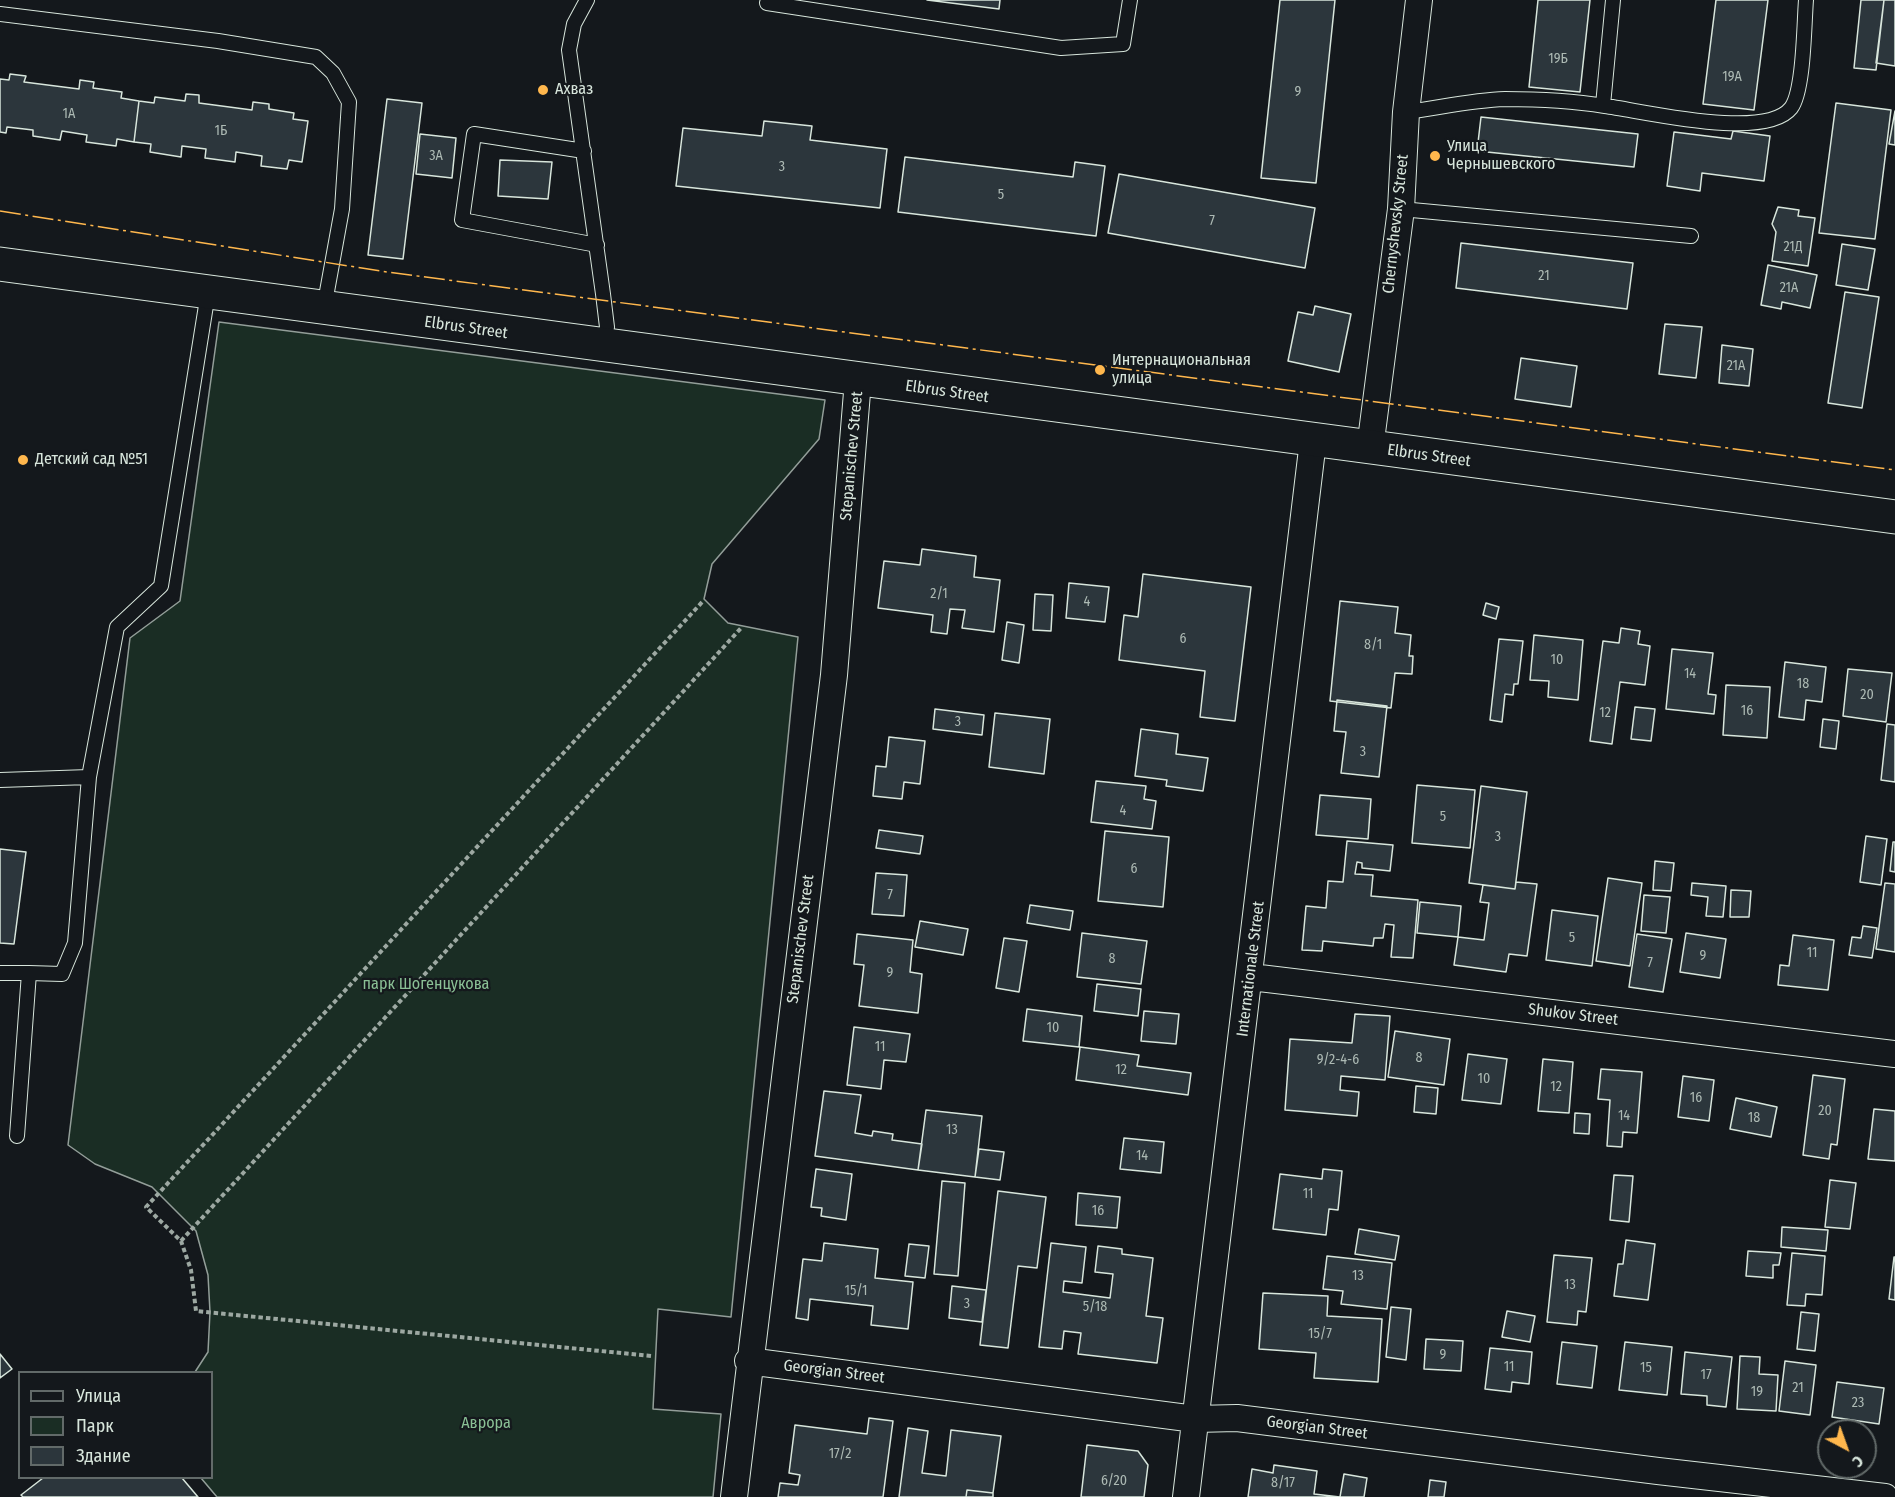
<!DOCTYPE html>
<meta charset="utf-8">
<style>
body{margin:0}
#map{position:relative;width:1895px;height:1497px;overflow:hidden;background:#14181c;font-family:"Fira Sans Condensed",sans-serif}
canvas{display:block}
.legend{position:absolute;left:18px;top:1371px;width:195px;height:108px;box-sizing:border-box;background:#14181c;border:2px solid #626a69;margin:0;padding:8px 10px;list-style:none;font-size:18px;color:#d8e6dc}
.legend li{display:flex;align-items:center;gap:12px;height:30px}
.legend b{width:30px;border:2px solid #626a69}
.north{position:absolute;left:1817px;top:1419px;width:60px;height:60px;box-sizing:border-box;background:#14181c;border:2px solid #626a69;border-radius:50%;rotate:139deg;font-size:16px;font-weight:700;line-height:24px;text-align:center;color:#d8e6dc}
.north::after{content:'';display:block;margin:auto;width:21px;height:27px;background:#ffb74d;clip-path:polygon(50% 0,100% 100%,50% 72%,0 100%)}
</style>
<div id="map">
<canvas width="1895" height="1497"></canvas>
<ul class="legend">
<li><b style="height:8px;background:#14181c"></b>Улица</li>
<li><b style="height:16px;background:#1a2d24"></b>Парк</li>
<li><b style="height:16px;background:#2c363c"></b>Здание</li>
</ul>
<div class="north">С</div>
</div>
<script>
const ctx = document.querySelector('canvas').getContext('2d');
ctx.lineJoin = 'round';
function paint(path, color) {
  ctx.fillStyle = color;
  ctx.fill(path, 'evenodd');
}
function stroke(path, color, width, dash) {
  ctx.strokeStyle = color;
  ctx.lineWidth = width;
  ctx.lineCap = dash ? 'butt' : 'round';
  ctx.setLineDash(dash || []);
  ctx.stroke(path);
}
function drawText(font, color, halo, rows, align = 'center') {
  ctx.font = font + ' "Fira Sans Condensed",sans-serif';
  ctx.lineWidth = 4.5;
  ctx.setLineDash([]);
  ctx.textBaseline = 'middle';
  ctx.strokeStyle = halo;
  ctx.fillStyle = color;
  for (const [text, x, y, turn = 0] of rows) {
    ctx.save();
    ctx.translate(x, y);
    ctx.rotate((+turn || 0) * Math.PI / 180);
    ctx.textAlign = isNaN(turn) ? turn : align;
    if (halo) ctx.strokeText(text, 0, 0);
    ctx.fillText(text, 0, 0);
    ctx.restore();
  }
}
const green = new Path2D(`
 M219,322L825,400L819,439L712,564L704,599L728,623L798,637L731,1317L658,1309L653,1409L721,1414L713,1497H217L201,1478H212V1372H195L208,1352L210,1312L208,1275L196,1231L152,1187L95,1164L68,1145L130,638L180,601Z`);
paint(green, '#1a2d24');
stroke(green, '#939e99', 1.5);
const building = new Path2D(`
 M927,0H1000L999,9Z
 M1280,0H1335L1316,183L1261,178Z
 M1538,0H1590L1580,92L1529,87Z
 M1716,0H1768L1754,110L1703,104Z
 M1861,0H1884L1876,70L1854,68Z
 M1884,0H1895V66L1876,63Z
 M10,74L26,76L24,82L79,89L80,80L94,82L93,88L122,92L121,98L139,101L134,142L117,139L116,146L86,142L87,135L62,131L60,140L33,136V130L7,127L6,133L0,132V79L9,80Z
 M186,94L199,95V103L252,110L253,102L269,104V109L294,113L293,119L308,121L302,162L289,160L287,169L261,166L262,156L236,152L235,162L205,158L206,149L182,146L181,157L150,152L151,144L134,142L139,101L154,103L155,97L185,101Z
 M387,99L422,103L403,259L368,255Z
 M1836,103L1891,110L1875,239L1819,233Z
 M1895,111V145L1889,144Z
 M1481,117L1638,134L1634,167L1477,151Z
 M764,121L812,126L810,140L887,149L880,208L676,186L683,128L762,136Z
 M1733,131L1770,136L1764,181L1702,173L1700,191L1667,186L1674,132L1731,139Z
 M420,134L456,138L452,178L416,174Z
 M905,157L1073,177L1075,162L1105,166L1096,236L898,212Z
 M500,160L552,162L548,199L498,196Z
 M1119,174L1315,208L1305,268L1108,233Z
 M1778,207L1799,210L1798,216L1815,218L1808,266L1772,261L1776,232L1772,224Z
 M1461,243L1633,263L1627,309L1456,288Z
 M1842,244L1875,249L1868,290L1836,285Z
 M1768,265L1817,275L1810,308L1782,302L1781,309L1761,305Z
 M1845,292L1879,297L1862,408L1828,403Z
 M1315,306L1351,314L1339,372L1288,361L1298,312L1313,315Z
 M1665,324L1702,327L1696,378L1659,374Z
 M1722,345L1753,349L1749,386L1719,383Z
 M1521,358L1577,366L1571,407L1515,399Z
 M922,549L976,556L974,577L1000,580L994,632L962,628L965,610L950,609L947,634L931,632L933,615L878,608L884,561L920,565Z
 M1143,574L1251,587L1235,721L1200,717L1205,671L1119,660L1124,615L1138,617Z
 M1069,583L1109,587L1105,622L1066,618Z
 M1035,594L1053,595L1051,631L1033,630Z
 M1340,601L1398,607L1395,633L1411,635L1409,656H1413L1412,674L1395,673L1391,708L1330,701Z
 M1486,603L1499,607L1496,619L1483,615Z
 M1007,622L1024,625L1019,663L1002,660Z
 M1621,628L1640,631L1638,644L1650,646L1645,685L1620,682L1612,744L1590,741L1603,641L1619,643Z
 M1534,635L1583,640L1578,700L1548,697L1549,681L1530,680Z
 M1499,639L1523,641L1518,684H1514L1513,695L1505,694L1502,722L1490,720Z
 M1672,649L1713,653L1708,694L1716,695L1714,714L1666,709Z
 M1785,662L1826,667L1822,702L1806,700L1804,720L1779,717Z
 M1848,669L1892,673L1886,722L1843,716Z
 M1726,685L1770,687L1767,738L1723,735Z
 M1337,700L1387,706L1379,777L1341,773L1346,732L1334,731Z
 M1635,707L1655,709L1651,741L1631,739Z
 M935,709L984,715L982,735L933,729Z
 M995,713L1050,719L1044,774L989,767Z
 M1823,719L1839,721L1836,749L1820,747Z
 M1887,724L1895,725V782L1881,780Z
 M1141,729L1178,734L1176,754L1208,758L1203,791L1166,786L1167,780L1135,776Z
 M889,737L925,741L920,784L904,782L902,799L873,796L876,766L886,767Z
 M1096,781L1146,786L1144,799L1156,801L1152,829L1091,822Z
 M1417,785L1475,790L1470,848L1412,843Z
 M1481,786L1527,792L1515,889L1469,883Z
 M1320,795L1371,799L1368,839L1316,835Z
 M879,830L923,836L920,854L876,848Z
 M1105,831L1169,837L1163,907L1098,901Z
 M1866,836L1887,839L1881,885L1860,882Z
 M1347,841L1393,845L1390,871L1362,868V863L1357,862L1355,874L1373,875L1371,896L1418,900L1413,958L1391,957L1394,925L1385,924L1383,938H1374L1373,946L1323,941L1322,951L1302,950L1306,906L1326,908L1328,881L1343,882Z
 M1893,842H1895V872L1890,871Z
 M0,849L26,852L14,944L0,943Z
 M1655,861L1674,863L1671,891L1653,890Z
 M876,873L907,875L904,916L872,914Z
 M1608,878L1642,883L1630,966L1596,961Z
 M1516,882L1537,884L1527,956L1509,954L1506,972L1454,965L1458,937L1484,940L1489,903L1480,902L1483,885L1515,889Z
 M1692,883L1726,886L1723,917L1706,916L1708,897L1691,895Z
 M1885,883L1895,884V952L1876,949Z
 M1731,890L1751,891L1749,917H1730Z
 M1644,895L1670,897L1666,933L1641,931Z
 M1420,902L1461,906L1458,937L1417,933Z
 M1030,905L1073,911L1070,930L1027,923Z
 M1552,910L1598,916L1592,966L1546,960Z
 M920,921L968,929L963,955L915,947Z
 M1863,926L1877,928L1872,958L1849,955L1852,937L1861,938Z
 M1082,933L1147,941L1141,984L1077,977Z
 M1686,933L1726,939L1720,978L1680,972Z
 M857,934L913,940L910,972L922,974L918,1013L859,1006L864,965L854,964Z
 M1637,934L1672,939L1663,992L1629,987Z
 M1793,935L1834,940L1828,990L1778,985L1780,965L1789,966Z
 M1004,938L1027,941L1019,992L996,988Z
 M1097,984L1141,989L1138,1016L1094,1011Z
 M1027,1009L1082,1016L1079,1047L1023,1041Z
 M1144,1011L1179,1014L1176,1044L1141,1041Z
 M1355,1014L1390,1016L1385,1080L1341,1076L1340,1090L1359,1092L1357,1116L1285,1110L1290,1039L1352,1043Z
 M854,1027L910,1034L906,1062L884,1060L881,1089L847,1085Z
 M1395,1031L1450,1039L1444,1085L1388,1077Z
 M1080,1047L1139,1055L1137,1066L1191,1073L1188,1095L1076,1080Z
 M1468,1054L1507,1059L1501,1104L1462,1100Z
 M1543,1059L1573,1062L1569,1113L1538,1111Z
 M1601,1069L1642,1072L1637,1133L1623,1132L1622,1147L1607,1146L1610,1100L1598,1099Z
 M1813,1075L1845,1079L1837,1145L1831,1144L1829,1159L1803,1155Z
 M1683,1076L1714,1080L1709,1121L1678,1117Z
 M1416,1086L1438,1088L1436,1114L1414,1112Z
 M824,1091L861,1095L855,1133L872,1136L873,1131L893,1134L892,1140L922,1144L918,1170L815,1156Z
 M1736,1098L1777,1107L1771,1137L1730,1129Z
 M1874,1109L1895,1111V1161L1868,1159Z
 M926,1110L982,1116L975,1177L918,1170Z
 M1575,1113L1590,1114L1589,1134L1574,1133Z
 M1124,1138L1164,1142L1161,1173L1120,1169Z
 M979,1149L1004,1152L1000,1180L975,1177Z
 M816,1169L852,1174L846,1220L821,1216L822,1208L811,1207Z
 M1323,1169L1342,1171L1338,1210L1329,1209L1326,1235L1273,1229L1280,1174L1322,1179Z
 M1614,1175L1633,1176L1629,1222L1610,1220Z
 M1830,1180L1856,1183L1850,1229L1825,1227Z
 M942,1181L965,1183L958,1276L934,1274Z
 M998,1191L1046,1197L1037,1268L1018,1266L1008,1348L980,1345Z
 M1078,1193L1120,1197L1117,1228L1076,1225Z
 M1782,1227L1828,1230L1826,1251L1781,1247Z
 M1359,1229L1399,1236L1395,1260L1355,1254Z
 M1626,1240L1655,1244L1648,1300L1614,1296L1618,1264H1623Z
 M824,1243L878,1249L875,1278L913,1282L908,1329L871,1325L873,1306L810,1299L808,1320L796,1318L803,1259L822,1261Z
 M1051,1243L1086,1247L1082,1283L1064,1281L1063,1292L1110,1298L1113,1274L1095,1272L1098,1246L1122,1249V1254L1153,1258L1146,1316L1163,1318L1157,1363L1078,1354L1081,1333L1064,1331L1062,1349L1039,1347Z
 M909,1244L929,1246L925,1278L905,1276Z
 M1748,1251L1781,1253L1779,1265H1773V1278L1746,1276Z
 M1792,1253L1825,1256L1822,1295L1806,1294L1805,1306L1787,1305Z
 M1554,1255L1592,1258L1586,1312L1578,1311L1577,1325L1547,1322Z
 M1327,1256L1392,1263L1387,1309L1341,1304L1343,1291L1323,1289Z
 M1894,1257H1895V1300L1889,1299Z
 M952,1286L986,1290L982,1322L949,1318Z
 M1263,1293L1328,1296L1327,1316L1382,1319L1378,1382L1314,1378L1316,1353L1259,1349Z
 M1391,1307L1411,1309L1406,1360L1386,1357Z
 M1507,1311L1535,1316L1530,1342L1502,1337Z
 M1801,1312L1819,1314L1815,1351L1797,1349Z
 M1426,1339L1463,1341L1461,1371L1424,1369Z
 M1562,1342L1597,1346L1592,1388L1557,1384Z
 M1625,1342L1672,1347L1667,1395L1619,1390Z
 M1490,1348L1532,1352L1529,1384L1512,1382L1511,1392L1485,1389Z
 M1685,1352L1732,1357L1726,1407L1707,1405V1396L1681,1394Z
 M0,1354L12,1369L0,1378Z
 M1740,1356L1760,1357L1759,1374L1778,1375L1776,1411L1737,1409Z
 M1785,1361L1816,1365L1810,1415L1779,1411Z
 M1837,1382L1884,1388L1879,1424L1832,1417Z
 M869,1418L893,1421L883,1497H778L780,1483L798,1485L800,1475L789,1473L795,1425L867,1434Z
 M908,1428L928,1431L922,1473L946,1476L951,1430L1001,1436L993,1493L967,1490L966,1497H899Z
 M1087,1445L1138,1451L1148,1465L1144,1497H1081Z
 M1274,1465L1317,1471L1314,1494L1340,1497H1248L1252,1469L1273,1473Z
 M1344,1474L1367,1478L1364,1497H1340Z
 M43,1478H182L198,1497H23L21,1495Z
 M1430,1480L1446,1482L1444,1497H1428Z
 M967,1490L993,1493V1497H966Z`);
paint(building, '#2c363c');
stroke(building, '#d8e6dc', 1.5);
const service = new Path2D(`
 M587,0L574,24L569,50L603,294L607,327L603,345
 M767,3L1061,48L1123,44L1130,0
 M0,14L218,41L316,57L333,73L349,102L342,209L324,308
 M1603,105L1613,0
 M1406,112C1438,108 1472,100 1505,99C1537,99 1574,101 1605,106C1644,111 1765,141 1791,108C1804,91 1804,24 1806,0
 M584,151L474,134L462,220L597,245
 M1401,209L1691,236
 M0,780L89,777
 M0,973H29
 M17,1136L29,973L62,974L75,943L89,777L117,627L161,586L208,293`);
const minor = new Path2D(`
 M1370,448L1401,209L1406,112L1419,0
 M1251,977L1895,1054
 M748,1361L1195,1419L1237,1418L1658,1471L1885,1497
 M734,1497L834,675L858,380
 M1186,1497L1313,441`);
const tertiary = new Path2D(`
 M0,264L1895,517`);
stroke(service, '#d8e6dc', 16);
stroke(minor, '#d8e6dc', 28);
stroke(tertiary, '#d8e6dc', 35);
stroke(new Path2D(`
 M181,1241L742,627
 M651,1356L196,1311L191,1270L181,1241L146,1207L704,600`), '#9da8a2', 4, [4.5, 3]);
stroke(service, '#14181c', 14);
stroke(minor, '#14181c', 26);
stroke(tertiary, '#14181c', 33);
stroke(new Path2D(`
 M0,211L387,272L1895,470`), '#ffb74d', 1.5, [21, 4.5, 3, 4.5]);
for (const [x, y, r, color] of [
 [543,90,6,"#ffb74d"],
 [1435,156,6,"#ffb74d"],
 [1100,370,6,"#ffb74d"],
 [23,460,6,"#ffb74d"]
]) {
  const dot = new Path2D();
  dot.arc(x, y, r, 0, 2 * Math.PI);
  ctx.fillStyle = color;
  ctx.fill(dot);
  stroke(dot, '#14181c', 2);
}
drawText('14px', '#adbab4', null, [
 ["19Б",1558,59],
 ["19А",1732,77],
 ["9",1298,92],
 ["1А",69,114],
 ["1Б",221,131],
 ["3А",436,156],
 ["3",782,167],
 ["5",1001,195],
 ["7",1212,221],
 ["21Д",1793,247],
 ["21",1544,276],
 ["21А",1789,288],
 ["21А",1736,366],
 ["2/1",939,594],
 ["4",1087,602],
 ["6",1183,639],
 ["8/1",1373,645],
 ["10",1557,660],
 ["14",1690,674],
 ["18",1803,684],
 ["20",1867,695],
 ["16",1747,711],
 ["12",1605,713],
 ["3",958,722],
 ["3",1363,752],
 ["4",1123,811],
 ["5",1443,817],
 ["3",1498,837],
 ["6",1134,869],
 ["7",890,895],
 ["5",1572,938],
 ["11",1812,953],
 ["9",1703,956],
 ["8",1112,959],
 ["7",1650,963],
 ["9",890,973],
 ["10",1053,1028],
 ["11",880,1047],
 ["8",1419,1058],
 ["9/2-4-6",1338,1060],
 ["12",1121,1070],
 ["10",1484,1079],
 ["12",1556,1087],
 ["16",1696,1098],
 ["20",1825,1111],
 ["14",1624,1116],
 ["18",1754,1118],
 ["13",952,1130],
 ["14",1142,1156],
 ["11",1308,1194],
 ["16",1098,1211],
 ["13",1358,1276],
 ["13",1570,1285],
 ["15/1",856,1291],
 ["3",967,1304],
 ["5/18",1095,1307],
 ["15/7",1320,1334],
 ["9",1443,1355],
 ["11",1509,1367],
 ["15",1646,1368],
 ["17",1706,1375],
 ["21",1798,1388],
 ["19",1757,1392],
 ["23",1858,1403],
 ["17/2",840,1454],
 ["6/20",1114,1481],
 ["8/17",1283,1483]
]);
drawText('16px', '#d8e6dc', '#14181c', [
 ["Ахваз",555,90],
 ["Улица",1447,147],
 ["Чернышевского",1447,165],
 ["Интернациональная",1112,361],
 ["улица",1112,379],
 ["Детский сад №51",35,460]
], 'left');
drawText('16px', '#d8e6dc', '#14181c', [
 ["Chernyshevsky Street",1396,224,-84],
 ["Elbrus Street",466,328,8],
 ["Elbrus Street",947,392,8],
 ["Stepanischev Street",852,456,-85],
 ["Elbrus Street",1429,456,8],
 ["Stepanischev Street",801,939,-83],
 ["Internationale Street",1251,969,-83],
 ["Shukov Street",1573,1015,7],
 ["Georgian Street",834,1372,7],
 ["Georgian Street",1317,1428,7]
]);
drawText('16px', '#8ac095', '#14181c', [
 ["парк Шогенцукова",426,985],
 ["Аврора",486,1424]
]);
</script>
